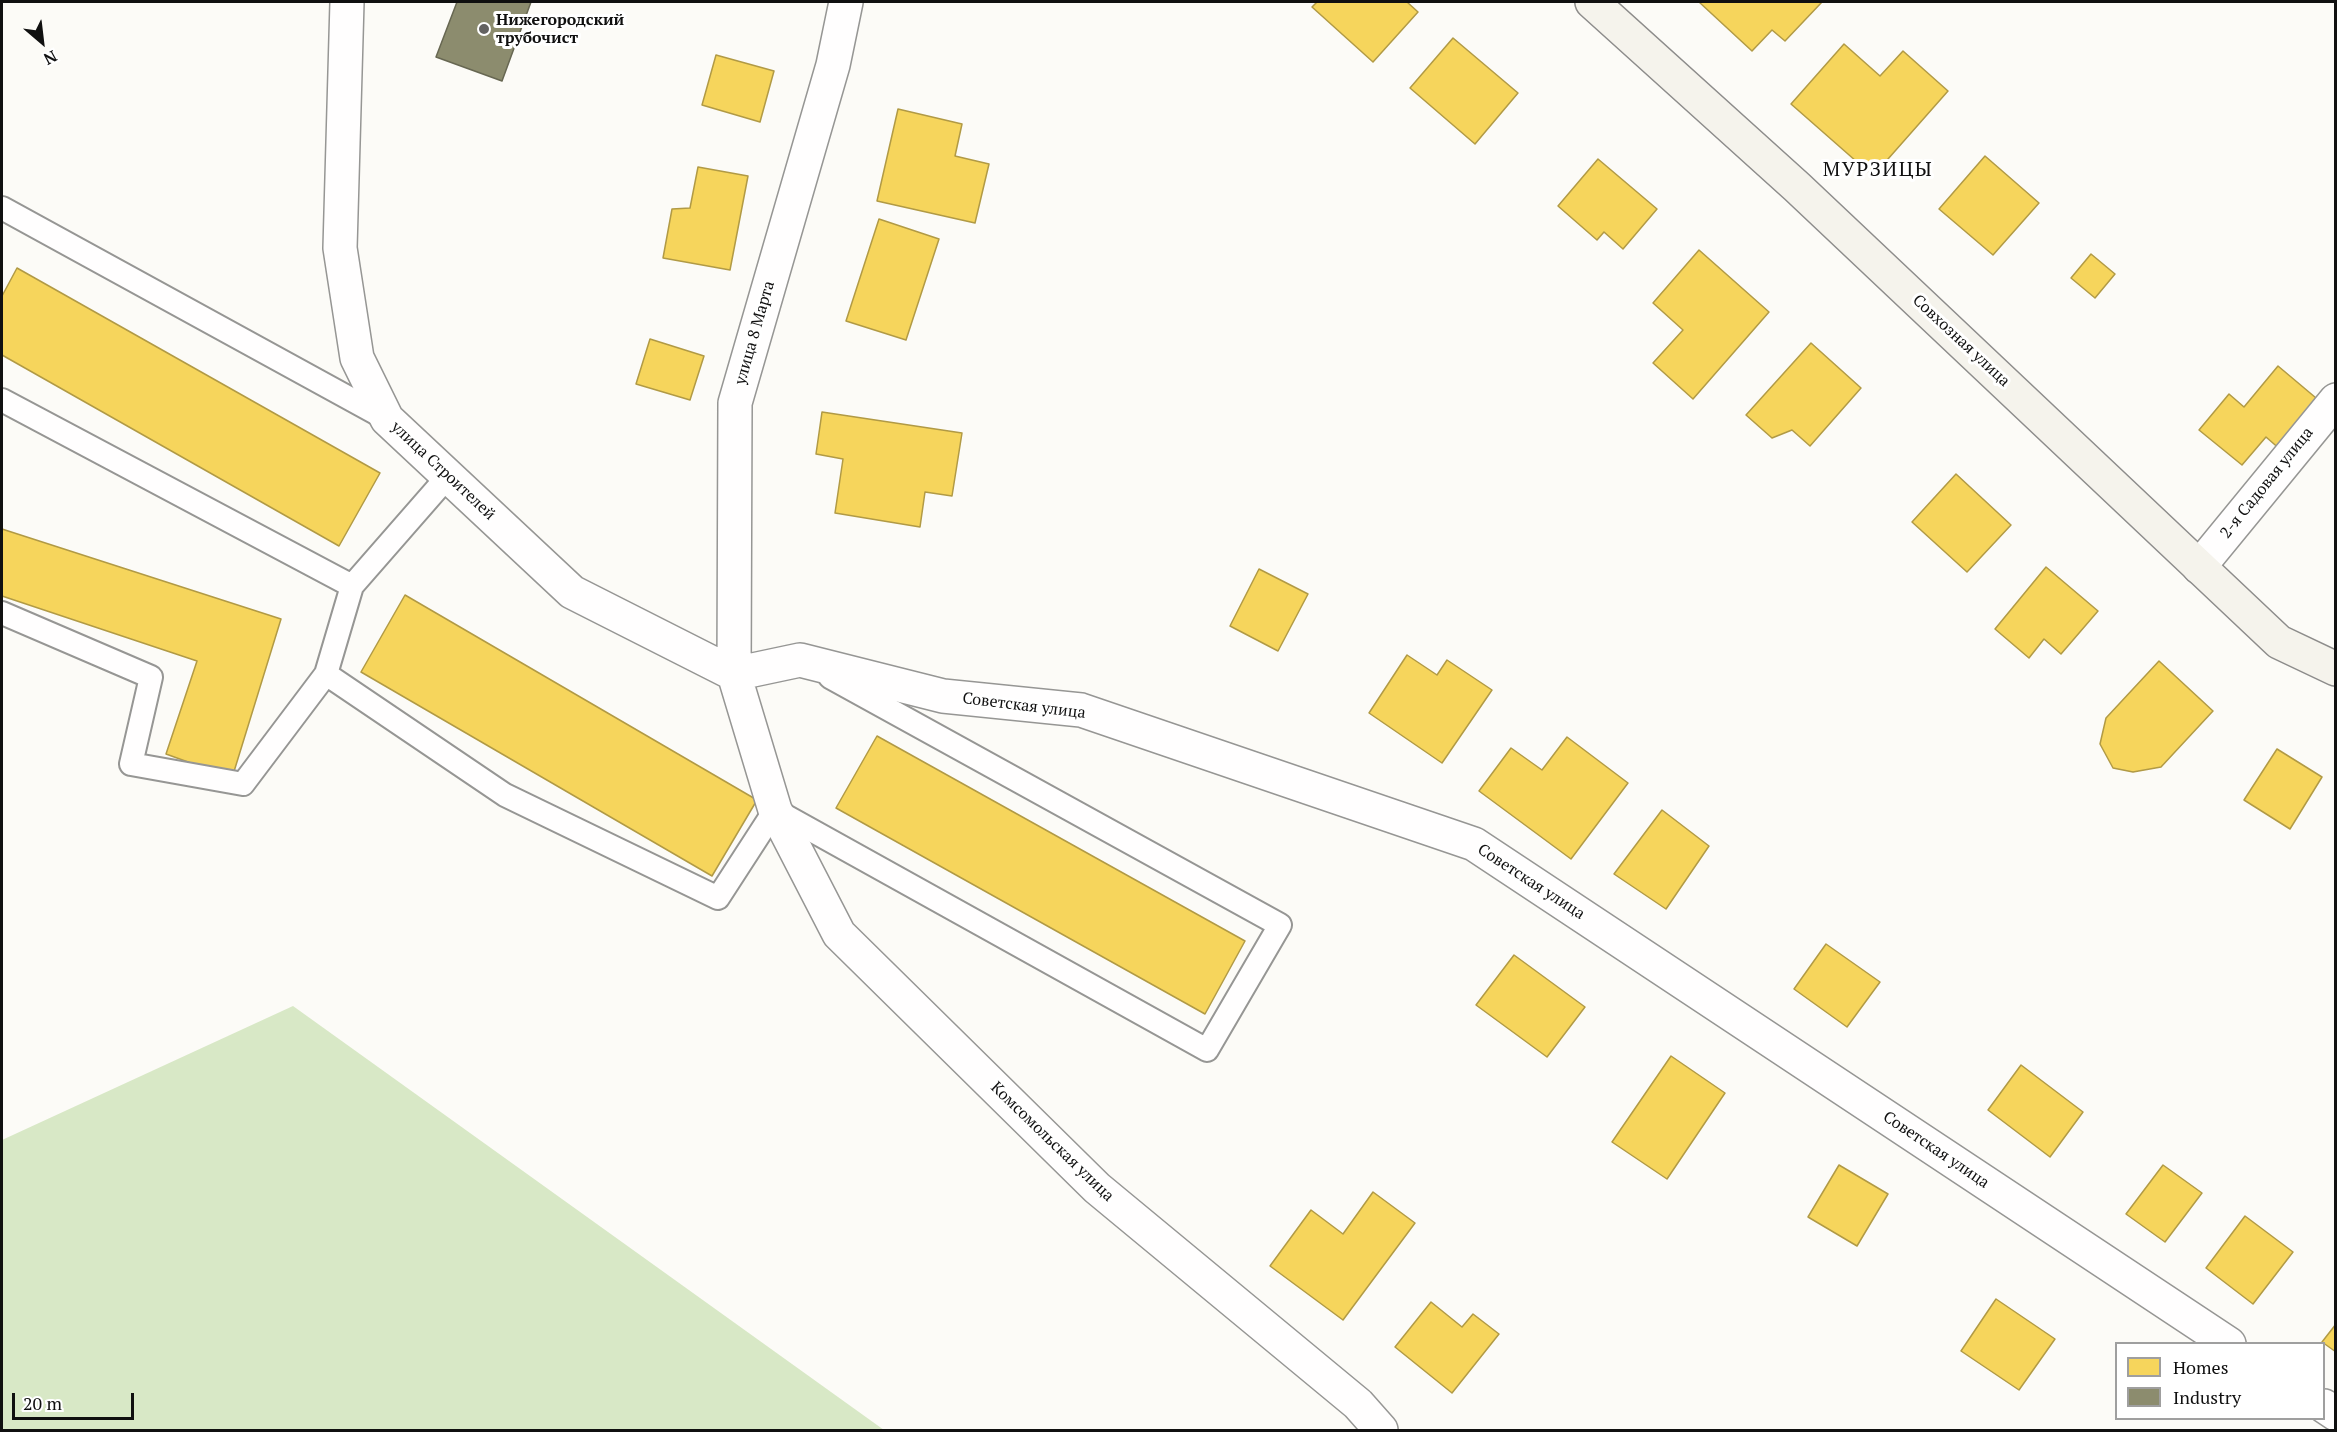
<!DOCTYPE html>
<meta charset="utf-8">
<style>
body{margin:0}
#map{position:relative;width:2337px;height:1432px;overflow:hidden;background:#fcfbf7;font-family:"PT Serif",serif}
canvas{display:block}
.frame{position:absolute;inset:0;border:3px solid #101010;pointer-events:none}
.legend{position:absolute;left:2115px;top:1342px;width:210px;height:78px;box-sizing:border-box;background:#fff;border:2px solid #9f9f9f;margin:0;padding:8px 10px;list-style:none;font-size:18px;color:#101010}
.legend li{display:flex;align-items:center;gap:12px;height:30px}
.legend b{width:30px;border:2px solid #9f9f9f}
.north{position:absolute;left:12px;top:12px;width:60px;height:60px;-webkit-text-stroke:4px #fff;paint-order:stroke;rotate:152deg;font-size:16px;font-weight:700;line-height:24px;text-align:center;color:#101010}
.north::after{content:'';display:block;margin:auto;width:21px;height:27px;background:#101010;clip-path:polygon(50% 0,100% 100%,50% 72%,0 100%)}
.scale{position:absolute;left:12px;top:1393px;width:122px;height:27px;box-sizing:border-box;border:3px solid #101010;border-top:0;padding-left:8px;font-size:18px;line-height:21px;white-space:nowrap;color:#101010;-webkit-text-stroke:4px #fff;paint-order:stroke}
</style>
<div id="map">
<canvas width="2337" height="1432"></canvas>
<div class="frame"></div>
<ul class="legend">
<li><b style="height:16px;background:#f6d55c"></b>Homes</li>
<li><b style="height:16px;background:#8c8c6e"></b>Industry</li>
</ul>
<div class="north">N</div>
<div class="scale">20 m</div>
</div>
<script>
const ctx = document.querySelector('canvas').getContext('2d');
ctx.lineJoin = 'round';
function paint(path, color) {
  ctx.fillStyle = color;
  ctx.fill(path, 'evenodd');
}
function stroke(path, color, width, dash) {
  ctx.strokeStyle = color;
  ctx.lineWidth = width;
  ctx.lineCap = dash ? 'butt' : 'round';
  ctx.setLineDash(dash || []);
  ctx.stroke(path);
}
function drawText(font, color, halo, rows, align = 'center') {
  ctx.font = font + ' "PT Serif",serif';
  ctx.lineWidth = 6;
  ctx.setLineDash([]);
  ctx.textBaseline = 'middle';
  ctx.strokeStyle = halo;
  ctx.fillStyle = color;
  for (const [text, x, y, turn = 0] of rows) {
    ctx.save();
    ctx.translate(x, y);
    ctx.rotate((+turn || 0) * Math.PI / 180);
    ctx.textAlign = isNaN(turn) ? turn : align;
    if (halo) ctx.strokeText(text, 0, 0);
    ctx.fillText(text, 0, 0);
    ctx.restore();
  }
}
paint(new Path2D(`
 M293,1006L884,1430H2V1140Z`), '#d8e8c6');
const homes = new Path2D(`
 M1317,2H1407L1418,12L1373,62L1312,7Z
 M1699,2H1822L1785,41L1772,30L1752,51Z
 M1453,38L1518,93L1475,144L1410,88Z
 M1844,44L1880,76L1903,51L1948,91L1873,176L1791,104Z
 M716,55L774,71L760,122L702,105Z
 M898,109L962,124L955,156L989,164L975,223L877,201Z
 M1985,156L2039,203L1993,255L1939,209Z
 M1598,159L1657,209L1623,249L1604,232L1597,240L1558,206Z
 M698,167L748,176L730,270L663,258L672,209L690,208Z
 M879,219L939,239L906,340L846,321Z
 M1699,250L1769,312L1693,399L1653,363L1683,330L1653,303Z
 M2091,254L2115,274L2095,298L2071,278Z
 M17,268L380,473L339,546L2,355V296Z
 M650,339L704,356L690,400L636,384Z
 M1811,343L1861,388L1810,446L1792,430L1772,438L1746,415Z
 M2278,366L2322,403L2282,451L2266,437L2242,465L2199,430L2229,394L2244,407Z
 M822,412L962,433L952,496L925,492L920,527L835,513L843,459L816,454Z
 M1956,474L2011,525L1967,572L1912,522Z
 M2,529L281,619L232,778L166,754L197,661L2,596Z
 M2046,567L2098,611L2061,654L2044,639L2029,658L1995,629Z
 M1259,569L1308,594L1278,651L1230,626Z
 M405,595L757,800L712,876L361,672Z
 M1407,655L1437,675L1447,660L1492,690L1442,763L1369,713Z
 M2159,661L2213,711L2161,767L2133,772L2113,768L2100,744L2106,718Z
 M877,736L1245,941L1205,1014L836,808Z
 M1567,737L1628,783L1571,859L1479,791L1511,748L1542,770Z
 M2277,749L2322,777L2290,829L2244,800Z
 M1662,810L1709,846L1666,909L1614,874Z
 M1826,944L1880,982L1847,1027L1794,989Z
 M1514,955L1585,1007L1547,1057L1476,1005Z
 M1671,1056L1725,1093L1667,1179L1612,1142Z
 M2021,1065L2083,1112L2050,1157L1988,1110Z
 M1839,1165L1888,1194L1857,1246L1808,1217Z
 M2163,1165L2202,1193L2165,1242L2126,1214Z
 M1373,1192L1415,1223L1343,1320L1270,1266L1311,1210L1343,1234Z
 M2245,1216L2293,1252L2253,1304L2206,1268Z
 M1996,1299L2055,1339L2019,1390L1961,1351Z
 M1431,1302L1462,1327L1473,1314L1499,1334L1452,1393L1395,1347Z
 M2336,1324V1352L2322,1342Z`);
paint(homes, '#f6d55c');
stroke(homes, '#b19a45', 1.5);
const industry = new Path2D(`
 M457,2H531L502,81L436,57Z`);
paint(industry, '#8c8c6e');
stroke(industry, '#676752', 1.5);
const lane = new Path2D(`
 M2,208L387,419
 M2,400L352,586L449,475
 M352,586L326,674L505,795L718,898L775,810L1207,1050L1280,925L830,677
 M2,613L151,677L131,764L243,784L326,674`);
const street = new Path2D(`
 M347,2L340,248L357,358L387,419L572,592L734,674
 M846,2L833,65L735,403L734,674L775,810L839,934L1097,1188L1358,1404L1381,1430
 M2199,567L2336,400
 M734,674L800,660L943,696L1081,710L1474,844L2229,1344
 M2324,1406L2336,1414`);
const secondary = new Path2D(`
 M1592,2L1797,187L2279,642L2336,669`);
stroke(lane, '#969694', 26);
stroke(street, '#969694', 36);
stroke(secondary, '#8d8c8b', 36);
stroke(lane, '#fffefe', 22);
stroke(street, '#fffefe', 33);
stroke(secondary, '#f5f3ec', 33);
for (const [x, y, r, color] of [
 [484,29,6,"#636261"]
]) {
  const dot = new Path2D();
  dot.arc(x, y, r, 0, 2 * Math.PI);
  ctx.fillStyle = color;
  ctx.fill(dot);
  stroke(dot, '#fff', 2);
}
drawText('bold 16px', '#101010', '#fff', [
 ["Нижегородский",496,20],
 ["трубочист",496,38]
], 'left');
drawText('16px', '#101010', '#fff', [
 ["улица 8 Марта",755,333,-74],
 ["Совхозная улица",1961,341,43],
 ["улица Строителей",443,471,43],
 ["2-я Садовая улица",2267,483,-51],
 ["Советская улица",1024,706,7],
 ["Советская улица",1531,882,33],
 ["Комсомольская улица",1052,1142,44],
 ["Советская улица",1936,1150,34]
]);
ctx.letterSpacing = '1.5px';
drawText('20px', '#101010', '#fff', [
 ["МУРЗИЦЫ",1878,170]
]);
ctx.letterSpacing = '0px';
</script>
